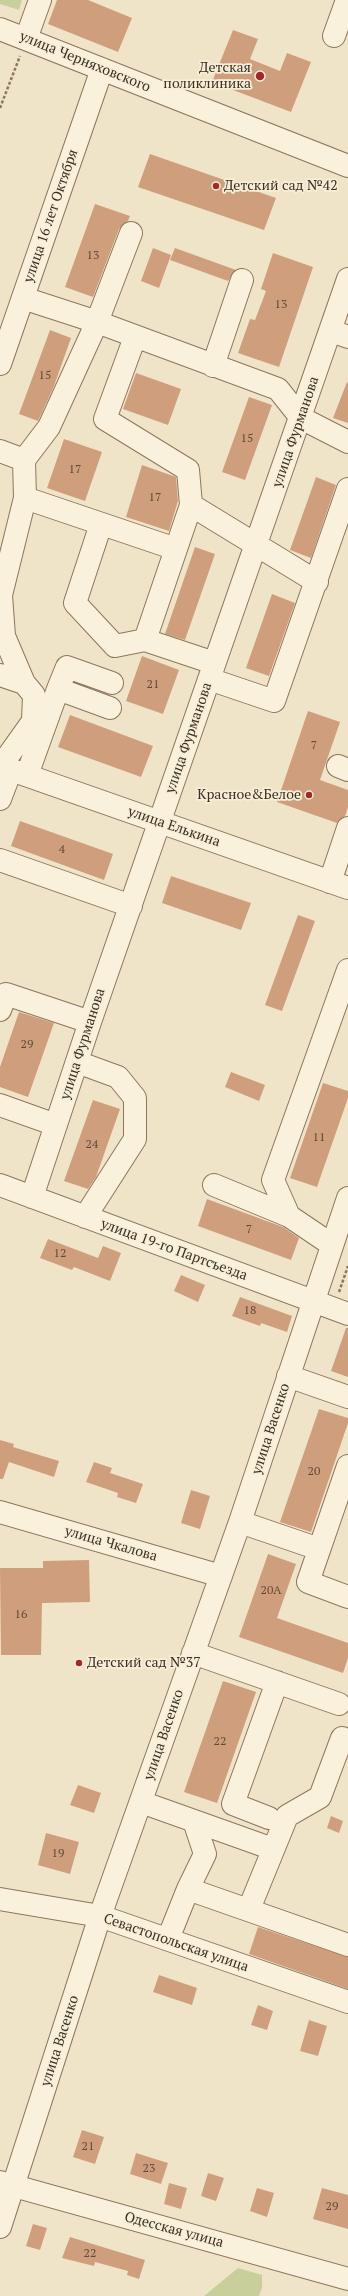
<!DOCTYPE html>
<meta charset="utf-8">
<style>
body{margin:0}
canvas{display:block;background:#f0e4c8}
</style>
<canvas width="348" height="2296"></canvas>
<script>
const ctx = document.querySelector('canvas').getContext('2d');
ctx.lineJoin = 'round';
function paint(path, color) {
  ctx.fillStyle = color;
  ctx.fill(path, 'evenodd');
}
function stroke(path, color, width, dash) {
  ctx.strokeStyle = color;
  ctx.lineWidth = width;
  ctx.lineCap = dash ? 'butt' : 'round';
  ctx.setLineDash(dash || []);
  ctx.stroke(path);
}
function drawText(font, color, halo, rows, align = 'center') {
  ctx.font = font + ' "PT Serif",serif';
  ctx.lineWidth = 3.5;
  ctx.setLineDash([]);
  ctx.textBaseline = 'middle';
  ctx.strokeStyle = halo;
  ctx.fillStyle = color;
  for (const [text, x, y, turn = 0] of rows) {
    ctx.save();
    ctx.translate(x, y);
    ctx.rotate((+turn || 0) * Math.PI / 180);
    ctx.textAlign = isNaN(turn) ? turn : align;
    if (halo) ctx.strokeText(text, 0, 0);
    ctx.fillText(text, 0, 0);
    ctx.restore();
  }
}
paint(new Path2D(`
 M0,0H22L19,10L0,4Z
 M238,2268L262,2275V2288L259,2296H204Z`), '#c9cf9b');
paint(new Path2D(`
 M57,0H88L132,18L118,52L48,24Z
 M233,30L258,39L250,59L280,71L287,53L311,62L291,112L212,82Z
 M150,154L276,198L264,230L138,187Z
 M95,204L130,216L128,221L119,229L93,297L65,287Z
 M153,248L171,255L159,288L141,281Z
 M175,248L236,270L228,281L170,260Z
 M273,253L313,267L279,367L238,353L250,319L255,320L266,291L261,289Z
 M50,330L71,338L54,386L38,421L19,414Z
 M136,373L181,389L168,425L123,409Z
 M347,382L348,383V423L333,418Z
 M249,397L272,405L245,480L222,472Z
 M64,439L102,452L85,501L47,488Z
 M142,465L176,477L178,501L169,531L126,517Z
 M316,477L336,485L311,558L290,550Z
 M195,547L215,554L185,640L165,634Z
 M272,594L295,603L269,676L246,668Z
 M142,656L179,670L163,714L126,701Z
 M308,711L340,722L320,780L348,790V807L345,816L337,823L277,802Z
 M70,715L153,746L141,777L58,747Z
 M20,821L113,854L104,880L11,846Z
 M171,876L251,903L241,930L162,903Z
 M298,915L315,921L282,1011L265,1005Z
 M19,1012L54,1023L28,1097L0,1087V1067Z
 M231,1072L265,1085L259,1101L225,1087Z
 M323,1083L348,1091V1098L317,1187L290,1178Z
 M93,1100L120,1109L96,1177L88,1189L64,1181Z
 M207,1199L283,1227L299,1238L291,1260L198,1226Z
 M48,1239L98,1258L103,1246L121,1253L110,1281L74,1267L72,1270L40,1258Z
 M181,1275L205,1285L198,1302L174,1291Z
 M240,1297L292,1316L287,1332L261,1323L260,1326L232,1316Z
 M346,1328H348V1377L331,1371Z
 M319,1409L348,1418V1423L311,1532L280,1522Z
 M0,1440L14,1444L13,1447L59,1461L54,1477L9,1462L3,1479H0Z
 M94,1462L112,1468L110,1473L143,1484L136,1503L117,1497L118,1493L86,1482Z
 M191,1490L210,1496L200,1529L181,1523Z
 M268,1554L296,1564L277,1618L348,1643V1658L343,1673L239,1637Z
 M89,1560L90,1602L42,1603L41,1655H1L0,1568H43V1561Z
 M223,1681L256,1692L217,1803L184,1792Z
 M78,1785L101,1793L94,1813L70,1805Z
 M331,1816L343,1821L339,1833L327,1828Z
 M46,1833L79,1842L70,1874L38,1865Z
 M258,1927L348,1957V1989L249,1954Z
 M159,1975L197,1988L192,2005L153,1992Z
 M258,2005L273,2011L267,2030L251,2025Z
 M309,2020L327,2026L318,2056L300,2051Z
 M82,2130L104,2137L95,2164L73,2157Z
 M136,2153L168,2163L161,2184L130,2174Z
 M208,2173L224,2178L216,2201L201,2196Z
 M169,2183L187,2188L181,2209L164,2204Z
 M257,2188L274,2193L267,2217L250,2211Z
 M322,2188L348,2195V2229L313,2219Z
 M33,2224L47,2228L40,2250L26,2246Z
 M70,2237L145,2260L139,2279L127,2275L128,2271L95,2262L94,2266L62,2258Z`), '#cf9f7d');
const minor = new Path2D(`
 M0,29L348,166
 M334,36L347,0
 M26,39L40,0
 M23,298L97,322L278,389L301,418L348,442
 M331,331L348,337
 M135,337L105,419L188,470L191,505L317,582
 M0,364L102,69
 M213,366L242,280
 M0,451L24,460
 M25,498L176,549
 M191,505L145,640L214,663
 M101,524L75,603L115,646L145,640
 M0,675L24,683L4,636L1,595L25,498L24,460L49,427L97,322L131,233
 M209,679L274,701L348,489
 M58,689L67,667L112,683
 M0,766L348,888
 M1,766L33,721L34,695L24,683
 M338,766L348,770
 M27,775L58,689L110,708
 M0,799L11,770
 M0,860L131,906
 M330,882L348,828
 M0,1010L6,994L90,1022
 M77,1062L118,1077L135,1098V1139L85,1217
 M0,1105L56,1125
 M0,1185L348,1314
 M214,1185L289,1216
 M32,1197L90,1022L348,279
 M332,1245L289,1216L273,1180L348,970
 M288,1376L348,1397
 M348,1466L308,1582L348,1597
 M0,1512L221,1576
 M240,1522L319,1549
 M193,1653L339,1704
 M141,1802L273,1849
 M269,1818L233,1804L277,1682
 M188,1889L205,1854L194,1821
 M0,1899L100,1916L348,2002
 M249,1909L287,1816L320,1797L342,1738L348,1740
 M168,1939L188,1889L348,1945
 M0,2182L348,2279
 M0,2227L100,1916L240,1522L348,1198`);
stroke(minor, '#8d765c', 24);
stroke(new Path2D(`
 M0,108L20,56
 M339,1292L348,1266`), '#8d765c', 2.5, [3, 2]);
stroke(minor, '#faf1dc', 22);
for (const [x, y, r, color] of [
 [260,76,5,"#9e2a2b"],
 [216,186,4,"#9e2a2b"],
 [309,795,4,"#9e2a2b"],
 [79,1663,4,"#9e2a2b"]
]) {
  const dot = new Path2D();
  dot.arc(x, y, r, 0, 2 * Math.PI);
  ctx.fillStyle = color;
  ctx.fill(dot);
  stroke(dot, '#f7eed8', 1.5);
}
drawText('12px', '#624a37', null, [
 ["13",93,256],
 ["13",281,305],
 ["15",45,376],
 ["15",247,439],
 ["17",75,470],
 ["17",155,498],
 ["21",153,685],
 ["7",314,746],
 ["4",62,850],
 ["29",27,1045],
 ["11",319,1138],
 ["24",92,1145],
 ["7",249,1230],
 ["12",60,1254],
 ["18",250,1311],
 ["20",314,1472],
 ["20А",271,1591],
 ["16",21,1615],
 ["22",220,1742],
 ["19",58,1854],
 ["21",88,2147],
 ["23",149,2169],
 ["29",332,2207],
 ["22",90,2254]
]);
drawText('14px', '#3d2e20', '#f7eed8', [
 ["улица Черняховского",85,62,22],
 ["улица 16 лет Октября",51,216,-71],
 ["улица Фурманова",296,432,-71],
 ["улица Фурманова",189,738,-71],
 ["улица Елькина",174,827,19],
 ["улица Фурманова",83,1044,-72],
 ["улица 19-го Партсъезда",174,1250,20],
 ["улица Васенко",271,1429,-72],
 ["улица Чкалова",111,1544,16],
 ["улица Васенко",164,1735,-71],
 ["Севастопольская улица",176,1943,19],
 ["улица Васенко",60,2041,-72],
 ["Одесская улица",174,2230,15]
]);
drawText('14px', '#3d2e20', '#f7eed8', [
 ["Детская",251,68],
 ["поликлиника",251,84],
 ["Детский сад №42",224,186,"left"],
 ["Красное&Белое",301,795],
 ["Детский сад №37",87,1663,"left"]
], 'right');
</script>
